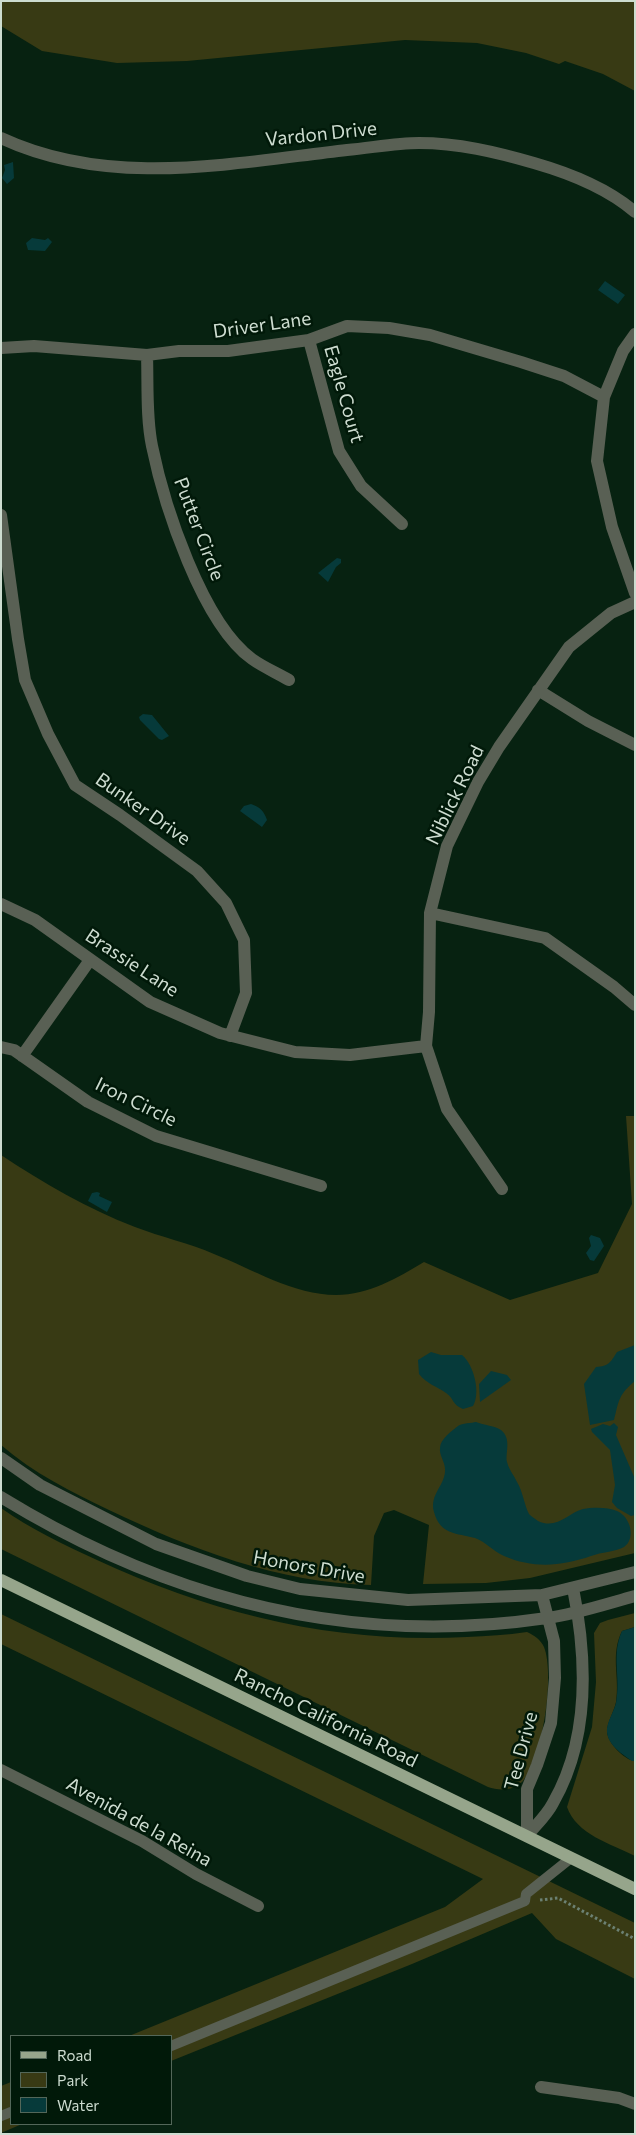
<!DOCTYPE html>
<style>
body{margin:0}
#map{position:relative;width:636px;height:2135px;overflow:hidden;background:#072211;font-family:Commissioner,sans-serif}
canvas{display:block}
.frame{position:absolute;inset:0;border:2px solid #cddcd0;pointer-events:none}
.legend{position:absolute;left:10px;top:2035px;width:162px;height:90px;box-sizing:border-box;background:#011909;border:1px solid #536759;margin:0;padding:6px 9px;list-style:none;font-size:15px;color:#cddcd0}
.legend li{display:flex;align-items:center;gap:10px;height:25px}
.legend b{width:25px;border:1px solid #536759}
</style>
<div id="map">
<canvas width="636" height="2135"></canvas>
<div class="frame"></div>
<ul class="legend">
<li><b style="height:6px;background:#96a58b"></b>Road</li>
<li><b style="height:14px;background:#383a14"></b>Park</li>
<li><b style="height:14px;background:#063a3a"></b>Water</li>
</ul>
</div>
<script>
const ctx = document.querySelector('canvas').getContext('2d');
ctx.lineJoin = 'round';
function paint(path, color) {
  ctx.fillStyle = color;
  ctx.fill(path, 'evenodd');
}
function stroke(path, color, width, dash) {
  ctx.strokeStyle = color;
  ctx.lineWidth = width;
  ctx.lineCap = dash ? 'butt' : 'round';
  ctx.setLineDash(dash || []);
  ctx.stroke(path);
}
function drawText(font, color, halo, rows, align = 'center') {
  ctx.font = font + ' Commissioner,sans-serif';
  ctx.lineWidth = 5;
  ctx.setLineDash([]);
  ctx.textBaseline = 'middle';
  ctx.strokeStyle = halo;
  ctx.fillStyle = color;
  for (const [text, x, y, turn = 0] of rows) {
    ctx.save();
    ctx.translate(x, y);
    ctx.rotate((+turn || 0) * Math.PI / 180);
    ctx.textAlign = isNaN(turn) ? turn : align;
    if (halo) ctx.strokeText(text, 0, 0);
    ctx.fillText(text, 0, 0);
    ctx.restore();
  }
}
paint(new Path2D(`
 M1,1H635V91L603,74L565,61L559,64L526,53L477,43L405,40L187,61L117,63L42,51L1,26Z
 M626,1116H635V1553L530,1578L486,1583L423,1584L429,1525L394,1510L384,1513L374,1536L371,1585C279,1583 191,1549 109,1510C72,1492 33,1473 1,1445V1155C45,1184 86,1208 135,1227C161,1237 189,1243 214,1254C252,1269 294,1295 336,1295C369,1295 397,1278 424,1262L510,1300L598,1273L632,1204Z
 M1,1508C31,1529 64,1545 97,1560C215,1615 337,1644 467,1637C487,1636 507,1635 527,1632C534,1635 541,1640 544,1647C555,1675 543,1757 523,1781C514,1791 499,1791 488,1787L1,1549Z
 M635,1613V1627L622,1631C610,1655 620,1677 616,1702C614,1712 607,1722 607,1732C608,1743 624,1760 635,1761V1856C611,1844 576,1834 567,1807L592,1727L596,1682L594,1633L600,1623L608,1620Z
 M1,1614L635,1923V1979L556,1939L532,1913L412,1964L171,2061V2036H129L445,1907L483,1879L1,1644Z
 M11,2082V2124H22L1,2133V2086Z`), '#383a14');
paint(new Path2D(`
 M13,162L14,178L7,184L2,178L5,170L4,165Z
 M32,238L45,240L48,238L52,242L45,251L28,250L26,243Z
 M605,281L625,295L618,304L598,290Z
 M337,558L341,559V563L336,567L328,582L318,573Z
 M143,714L152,715L169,736L162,740L159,739L140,720L139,717Z
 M251,804C260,807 264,811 267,820L262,827L240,811L244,806Z
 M97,1192L100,1193L99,1196L112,1202L107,1212L88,1201L92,1193Z
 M591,1235L600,1238L604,1246L594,1261L590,1260L586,1253L591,1246L589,1238Z
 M635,1345V1381C618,1395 619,1401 614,1420L590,1425L584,1384L596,1367C609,1366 610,1363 617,1352Z
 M431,1352L441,1355H462C474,1365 481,1393 473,1406L463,1409C452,1405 454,1398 446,1393C436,1386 427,1384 419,1374L418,1360Z
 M491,1371L507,1375L511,1380L480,1402L479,1384Z
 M476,1422C483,1425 496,1426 501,1430C512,1439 505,1453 507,1462C509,1470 514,1475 517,1482C523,1492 524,1504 529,1514C531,1516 535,1519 538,1521C557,1530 568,1513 583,1509C593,1507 608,1507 617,1511C631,1517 636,1539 624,1547C614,1552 602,1552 591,1556C562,1566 534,1569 504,1556C493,1551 486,1542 475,1538C457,1533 440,1535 434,1512C429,1494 446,1485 445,1469C445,1462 439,1455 440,1448C440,1439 452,1431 458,1426C462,1423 472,1423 476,1422Z
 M614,1423L618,1427L616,1435L635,1479V1515L631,1516L617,1508L612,1502L615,1485L610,1450L592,1432L591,1429L603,1424L610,1426Z
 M635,1627V1761H632C622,1754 608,1745 607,1732C606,1723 614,1712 616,1703C621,1677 611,1655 622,1631Z`), '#063a3a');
stroke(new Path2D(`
 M540,1900L558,1898L635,1939`), '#6c8173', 3, [2.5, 2.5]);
stroke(new Path2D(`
 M171,2046L525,1901L526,1894L571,1858
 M1,2116L11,2112`), '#596054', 10);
stroke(new Path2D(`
 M1,138C110,189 232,163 347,150C371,148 395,143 419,143C458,143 496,152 534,163C569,173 606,187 635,212
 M635,334L623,351L604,397L597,461L612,527L635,593
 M309,340L339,451L361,486L402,524
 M1,348L34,346L147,355L179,351H228L309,340L347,326L389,328L430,335L521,362L564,376L604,397
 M147,355C148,384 146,417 152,446C164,505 202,623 252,659C263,667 277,673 289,680
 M1,515L18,639L25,680L48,734L75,785L120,815L197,871L226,903L244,940L246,993L230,1036
 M538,690L588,721L635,745
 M1,904L35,920L150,1002L220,1033L295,1052L350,1055L426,1046
 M430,913L545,938L614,987L635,1005
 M1,1047L14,1050L88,1102L156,1136L321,1186
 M22,1056L90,960
 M502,1189L447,1109L426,1046L429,1012L430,913L447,846L478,782L499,747L569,647L611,613L635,602
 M1,1770L142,1841L196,1874L258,1906
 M541,2087L619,2098L635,2104`), '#596054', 12);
stroke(new Path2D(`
 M1,1458L40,1485L156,1544L247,1576L300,1589L408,1600L542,1595L635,1572
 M1,1497C169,1600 350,1647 547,1618C576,1614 606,1604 635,1596
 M527,1836C536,1825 547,1815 553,1803C590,1739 587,1658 573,1588
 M527,1836V1789L537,1765L551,1723L555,1678L554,1641L542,1595`), '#596054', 12);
stroke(new Path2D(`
 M1,1580L635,1889`), '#96a58b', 12);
drawText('19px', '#cddcd0', '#011909', [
 ["Vardon Drive",321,134,-6],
 ["Driver Lane",262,325,-8],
 ["Eagle Court",344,394,74],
 ["Putter Circle",199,529,69],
 ["Niblick Road",455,795,-64],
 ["Bunker Drive",143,809,35],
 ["Brassie Lane",132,963,33],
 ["Iron Circle",136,1102,26],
 ["Honors Drive",309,1567,10],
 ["Rancho California Road",326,1718,26],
 ["Tee Drive",521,1751,-75],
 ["Avenida de la Reina",139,1822,29]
]);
</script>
